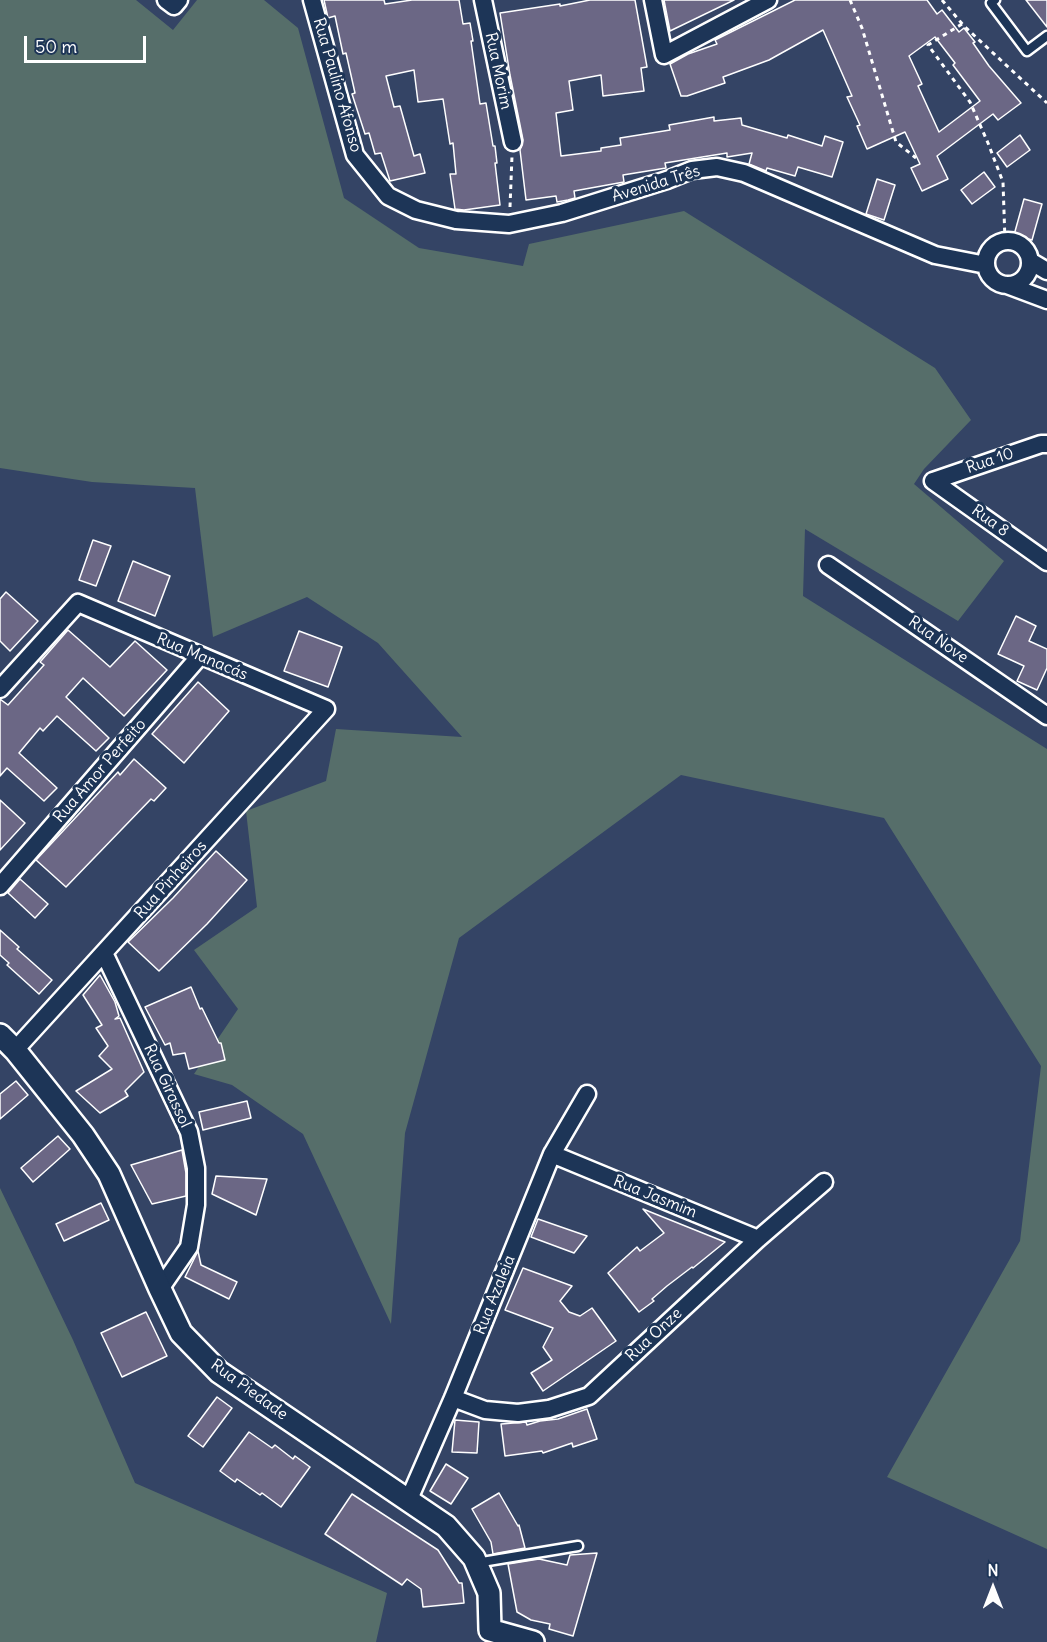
<!DOCTYPE html>
<meta charset="utf-8">
<style>
body{margin:0}
#map{position:relative;width:1047px;height:1642px;overflow:hidden;background:#344465;font-family:Delius,sans-serif}
canvas{display:block}
.north{position:absolute;left:963px;top:1558px;width:60px;height:60px;-webkit-text-stroke:4px #1d3557;paint-order:stroke;rotate:0deg;font-size:16px;font-weight:700;line-height:24px;text-align:center;color:#fff}
.north::after{content:'';display:block;margin:auto;width:21px;height:27px;background:#fff;clip-path:polygon(50% 0,100% 100%,50% 72%,0 100%)}
.scale{position:absolute;left:24px;top:36px;width:122px;height:27px;box-sizing:border-box;border:3px solid #fff;border-top:0;padding-left:8px;font-size:18px;line-height:21px;white-space:nowrap;color:#fff;-webkit-text-stroke:4px #1d3557;paint-order:stroke}
</style>
<div id="map">
<canvas width="1047" height="1642"></canvas>
<div class="north">N</div>
<div class="scale">50 m</div>
</div>
<script>
const ctx = document.querySelector('canvas').getContext('2d');
ctx.lineJoin = 'round';
function paint(path, color) {
  ctx.fillStyle = color;
  ctx.fill(path, 'evenodd');
}
function stroke(path, color, width, dash) {
  ctx.strokeStyle = color;
  ctx.lineWidth = width;
  ctx.lineCap = dash ? 'butt' : 'round';
  ctx.setLineDash(dash || []);
  ctx.stroke(path);
}
function drawText(font, color, halo, rows, align = 'center') {
  ctx.font = font + ' Delius,sans-serif';
  ctx.lineWidth = 6;
  ctx.setLineDash([]);
  ctx.textBaseline = 'middle';
  ctx.strokeStyle = halo;
  ctx.fillStyle = color;
  for (const [text, x, y, turn = 0] of rows) {
    ctx.save();
    ctx.translate(x, y);
    ctx.rotate((+turn || 0) * Math.PI / 180);
    ctx.textAlign = isNaN(turn) ? turn : align;
    if (halo) ctx.strokeText(text, 0, 0);
    ctx.fillText(text, 0, 0);
    ctx.restore();
  }
}
paint(new Path2D(`
 M0,0H136L173,30L197,0H264L298,28L344,198L419,248L523,266L529,244L684,211L935,368L971,420L924,469L914,484L1004,561L958,621L805,529L803,596L1047,749V1549L887,1477L1020,1241L1041,1066L884,818L681,775L459,938L405,1133L391,1324L303,1134L232,1085L194,1074L238,1009L194,950L257,907L246,811L326,781L336,729L462,737L378,643L307,597L213,637L195,488L92,482L0,468Z
 M0,1188L73,1340L135,1483L387,1593L376,1642H0Z`), '#566e6a');
const building = new Path2D(`
 M324,0H384L385,4L412,0H459L463,24L470,23L473,41H471L480,104L486,103L493,146H495L497,163H495L500,205L464,210L455,209L450,174H456L453,143L450,144L443,99L418,102L414,70L386,76L394,107L400,106L414,156L420,154L425,173L390,181L381,153L375,154L369,133L365,134L352,94L355,93L346,53L343,54L335,16L328,18Z
 M590,0H635L647,67L641,68L644,91L603,96L601,75L569,81L573,110L556,113L561,156L601,151V148L621,145L620,138L670,130L669,125L714,117V121L741,118L742,125L787,138L788,135L822,146L825,136L843,142L832,177L798,167L795,176L767,168L766,171L749,164L752,153L727,157V153L665,163L666,168L623,175L624,182L574,191L575,198L568,200L557,202L556,196L526,200L520,150L523,140L510,75L500,13L560,4V6Z
 M664,0H734L670,31Z
 M795,0H927L937,14L942,10L959,32L964,28L975,42L973,43L989,66L1021,103L998,120L993,114L937,156L948,179L922,191L911,168L920,164L905,132L867,149L857,126L860,125L847,97L852,96L823,30L769,60L723,77L725,83L687,96H681L670,64L688,54L717,44L715,40ZM935,37L955,63L953,65L980,101L939,132L918,86L922,84L909,56Z
 M1026,0H1047V27Z
 M1020,135L1030,150L1007,167L997,153Z
 M984,172L995,187L972,204L961,190Z
 M877,179L895,185L884,220L866,214Z
 M1024,199L1042,204L1032,240L1014,235Z
 M93,540L111,546L96,586L79,580Z
 M133,561L170,576L155,616L118,601Z
 M6,592L38,621L10,651L0,641V599Z
 M1016,616L1036,626L1029,641L1047,649V668L1037,690L1017,681L1024,666L998,654Z
 M68,630L110,667L135,641L167,670L124,716L83,678L66,697L109,738L96,751L57,716L43,731L40,728L19,753L57,788L44,801L7,768L0,776V699L8,705L44,665L40,662Z
 M299,631L342,647L328,687L284,671Z
 M198,682L229,711L184,763L152,734Z
 M134,759L166,788L154,801L151,799L66,887L36,860L118,772L120,775Z
 M0,800L25,823L0,850Z
 M216,851L247,880L207,924L159,971L128,942L173,898Z
 M20,879L48,904L35,918L8,893Z
 M0,930L19,947L17,949L52,980L39,994L7,965L9,963L0,955Z
 M100,975L115,1002L119,1016L115,1019L120,1018L144,1072L125,1091L128,1096L100,1113L76,1091L112,1069L99,1056L108,1046L96,1028L102,1025L83,995Z
 M191,987L200,1009L202,1008L219,1043H221L225,1060L189,1069L185,1053L173,1055L170,1043L165,1045L145,1007Z
 M16,1081L28,1095L0,1119V1094Z
 M247,1101L251,1118L203,1130L199,1112Z
 M58,1136L70,1149L33,1182L21,1168Z
 M182,1150L186,1173V1196L152,1204L131,1165Z
 M216,1176L267,1179L256,1215L212,1194Z
 M101,1203L109,1220L64,1241L56,1224Z
 M643,1209L725,1242L693,1268L692,1267L667,1286L652,1299L654,1301L639,1312L608,1273L637,1247L640,1251L664,1233Z
 M538,1219L587,1236L574,1253L531,1237Z
 M198,1251L201,1265L237,1282L229,1299L185,1277Z
 M523,1268L572,1286L560,1301L569,1312L580,1316L592,1308L616,1341L543,1391L531,1373L552,1360L543,1347L553,1328L505,1310Z
 M146,1312L167,1356L122,1377L101,1333Z
 M217,1397L232,1408L203,1447L188,1436Z
 M587,1409L597,1439L573,1447L572,1443L543,1453L542,1451L505,1456L501,1424L526,1422L527,1425L540,1421L558,1419Z
 M455,1420L479,1422L477,1453L452,1452Z
 M249,1432L272,1448L275,1445L293,1459L295,1456L310,1467L281,1507L262,1493L260,1495L237,1479L235,1482L220,1471Z
 M446,1464L468,1478L451,1504L430,1491Z
 M499,1493L518,1526L519,1525L525,1548L493,1554L491,1542L472,1509Z
 M352,1494L438,1550L459,1583H462L464,1603L423,1607L421,1589L407,1579L402,1585L325,1534Z
 M597,1553L573,1636L549,1629L550,1624L531,1620L517,1612L508,1564L539,1559L567,1565L570,1555Z`);
paint(building, '#6b6785');
stroke(building, '#fff', 1.5);
const service = new Path2D(`
 M995,0L991,3L1027,51L1047,36
 M476,1563L578,1546`);
const minor = new Path2D(`
 M166,0L174,6L179,0
 M312,0L355,155L388,196L416,210L456,220L509,224L562,213L667,180L692,170L717,167L744,173L935,255L986,265
 M483,0L513,142
 M653,0L664,55L768,0
 M986 263a22 22 0 1 1 44 0a22 22 0 1 1-44 0Z
 M1030,261L1047,271
 M1007,285L1047,300
 M933,481L1047,562
 M933,481L1041,444H1047
 M828,565L1047,716
 M0,689L78,603L326,709L15,1050
 M0,886L200,656
 M104,953L189,1132L196,1168V1205L189,1247L160,1289
 M552,1154L758,1239
 M453,1398L485,1410L518,1413L549,1409L589,1396L758,1239L824,1182
 M409,1499L453,1398L552,1154L587,1094`);
const tertiary = new Path2D(`
 M0,1035L15,1050L83,1135L109,1174L160,1289L181,1333L219,1372L446,1526L474,1558L489,1593L490,1630L533,1642`);
stroke(service, '#fff', 13);
stroke(minor, '#fff', 21);
stroke(tertiary, '#fff', 26);
stroke(new Path2D(`
 M850,0L862,28L896,142L916,158
 M942,0L964,26L1047,103
 M962,24L928,45L970,102L988,143L1003,182L1005,241
 M510,207L512,156`), '#fff', 3, [4.5, 4.5]);
stroke(service, '#1d3557', 8);
stroke(minor, '#1d3557', 16);
stroke(tertiary, '#1d3557', 21);
drawText('16px', '#fff', '#1d3557', [
 ["Rua Morim",498,71,78],
 ["Rua Paulino Afonso",337,85,74],
 ["Avenida Três",656,184,-17],
 ["Rua 10",990,461,-19],
 ["Rua 8",990,521,36],
 ["Rua Nove",938,640,35],
 ["Rua Manacás",202,657,23],
 ["Rua Amor Perfeito",100,771,-49],
 ["Rua Pinheiros",171,880,-48],
 ["Rua Girassol",167,1086,65],
 ["Rua Jasmim",655,1197,22],
 ["Rua Azaleia",495,1295,-68],
 ["Rua Onze",654,1335,-43],
 ["Rua Piedade",249,1390,36]
]);
</script>
